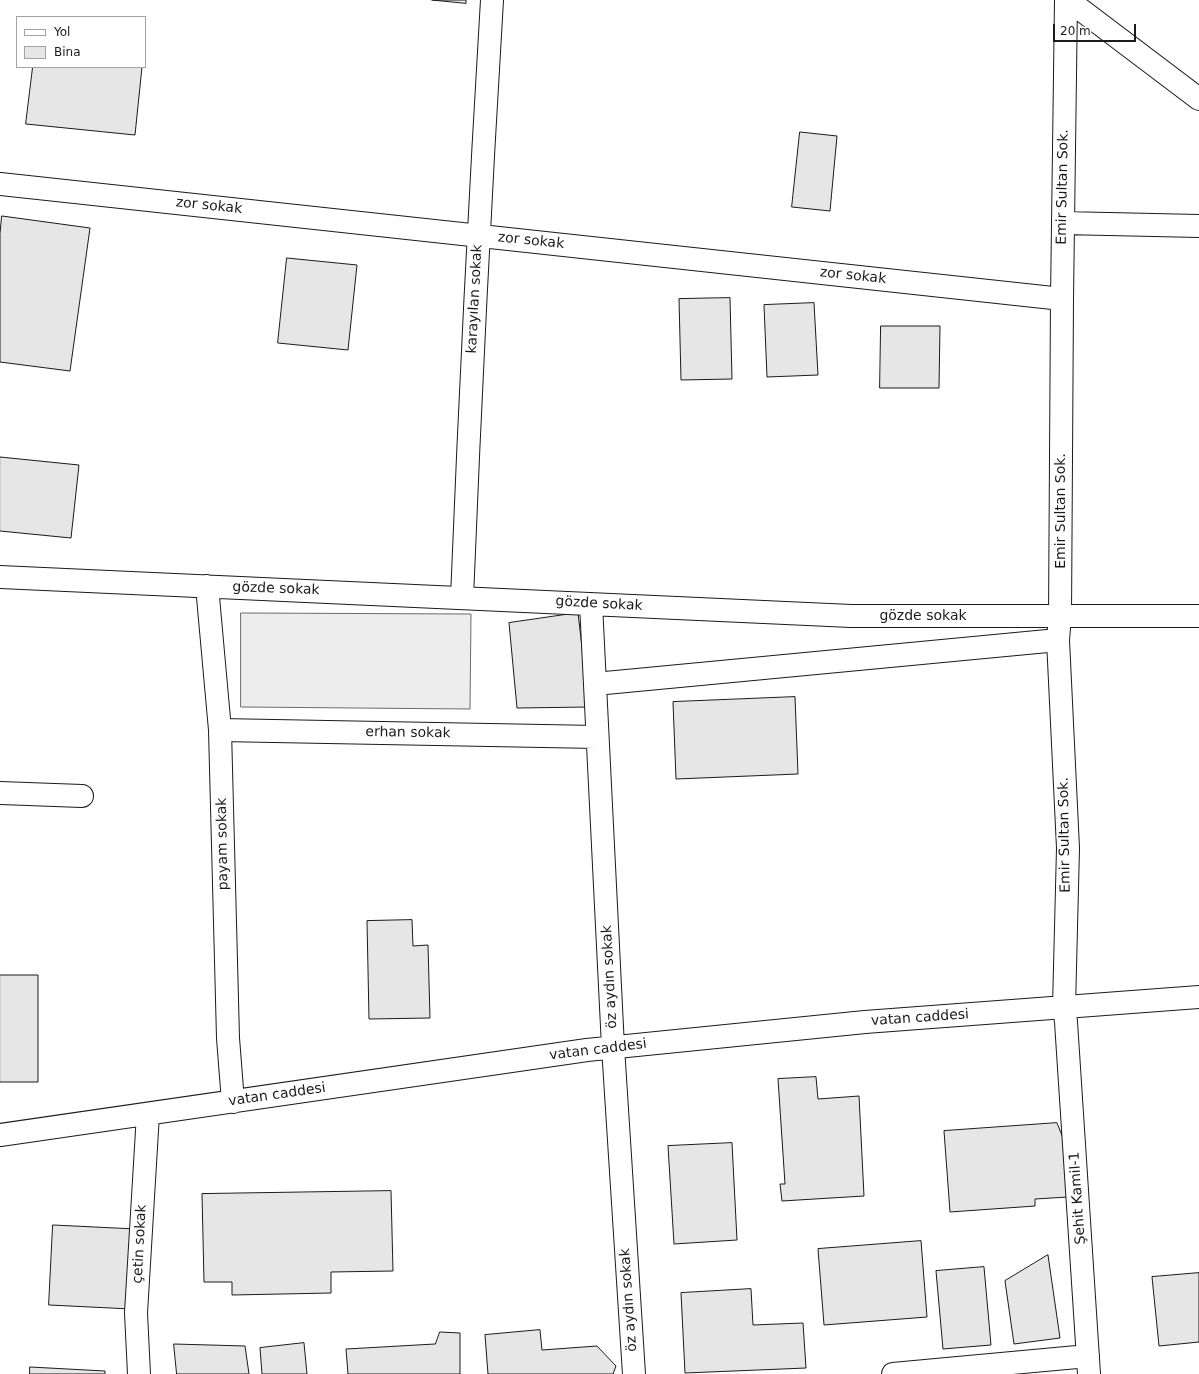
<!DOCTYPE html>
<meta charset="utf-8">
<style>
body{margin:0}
#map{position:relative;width:1199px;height:1374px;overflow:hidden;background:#fff;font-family:"DejaVu Sans",sans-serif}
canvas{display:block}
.legend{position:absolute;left:16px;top:16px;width:130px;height:52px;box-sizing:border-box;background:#fff;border:1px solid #a3a3a3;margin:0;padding:5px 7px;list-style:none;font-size:12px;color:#1a1a1a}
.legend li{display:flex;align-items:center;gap:8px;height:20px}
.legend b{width:20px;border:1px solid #a3a3a3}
.scale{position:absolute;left:1053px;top:24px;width:83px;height:18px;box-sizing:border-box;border:2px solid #1a1a1a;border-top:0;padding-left:5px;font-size:12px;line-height:14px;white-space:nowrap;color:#1a1a1a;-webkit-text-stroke:3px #fff;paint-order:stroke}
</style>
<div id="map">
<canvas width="1199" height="1374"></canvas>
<ul class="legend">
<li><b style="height:5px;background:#fff"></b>Yol</li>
<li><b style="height:11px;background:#e6e6e6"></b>Bina</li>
</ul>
<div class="scale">20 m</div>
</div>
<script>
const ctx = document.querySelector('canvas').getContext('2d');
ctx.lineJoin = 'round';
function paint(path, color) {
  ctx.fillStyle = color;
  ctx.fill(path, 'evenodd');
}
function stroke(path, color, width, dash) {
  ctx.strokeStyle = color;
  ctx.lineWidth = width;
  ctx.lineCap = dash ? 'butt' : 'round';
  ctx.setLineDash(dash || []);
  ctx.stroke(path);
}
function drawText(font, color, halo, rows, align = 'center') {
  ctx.font = font + ' "DejaVu Sans",sans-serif';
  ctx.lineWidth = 3;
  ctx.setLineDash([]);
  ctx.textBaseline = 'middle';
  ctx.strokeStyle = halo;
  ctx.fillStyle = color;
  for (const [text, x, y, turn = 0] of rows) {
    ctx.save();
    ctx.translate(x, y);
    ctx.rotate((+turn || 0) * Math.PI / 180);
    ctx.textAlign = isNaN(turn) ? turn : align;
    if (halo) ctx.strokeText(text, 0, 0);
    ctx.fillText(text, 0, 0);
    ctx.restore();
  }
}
const built = new Path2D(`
 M241,613L471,614L470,709L241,707Z`);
paint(built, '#ededed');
stroke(built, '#6a6a6a', 1);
const building = new Path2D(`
 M432,0H466V3Z
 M33,67H142L135,135L26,124Z
 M800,132L837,136L830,211L792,207Z
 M2,216L90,228L70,371L0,362V234Z
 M287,258L357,265L348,350L278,343Z
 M730,298L732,379L681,380L679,299Z
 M814,303L818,375L767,377L764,305Z
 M881,326H940L939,388H880Z
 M0,457L79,465L71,538L0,531Z
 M578,613L589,707L517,708L509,623Z
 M795,697L798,774L676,779L673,702Z
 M412,920L413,946L428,945L430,1018L369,1019L367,921Z
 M0,975H38V1082H0Z
 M816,1077L818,1099L859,1096L864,1196L782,1201L780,1184H785L778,1079Z
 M1057,1123L1063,1138L1068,1197L1035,1199V1206L950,1212L944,1131Z
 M732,1143L737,1240L674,1244L668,1146Z
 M391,1191L393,1271L331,1272V1293L232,1295V1282H204L202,1194Z
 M53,1225L136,1229L131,1309L49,1305Z
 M921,1241L927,1317L824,1325L818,1249Z
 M1048,1255L1060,1338L1014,1344L1005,1281Z
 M984,1267L991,1345L943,1349L936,1271Z
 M1199,1273V1342L1159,1346L1152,1277Z
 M751,1289L753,1325L803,1323L806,1368L685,1373L681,1293Z
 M540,1330L542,1350L597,1346L616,1366L613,1374H488L485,1335Z
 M440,1332L460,1333V1374H348L346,1349L435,1344Z
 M304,1343L307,1374H262L260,1348Z
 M174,1344L245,1346L249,1374H177Z
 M30,1367L105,1371V1374H30Z`);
paint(building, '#e6e6e6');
stroke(building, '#1a1a1a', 1);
const minor = new Path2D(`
 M1066,0L1062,299L1060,616L1058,640L1068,848L1064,1007L1066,1022L1089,1374
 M1068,0L1199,99
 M0,184L1062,299
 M1063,223L1199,226
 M0,577L851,616H1199
 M207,586L220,730L228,1038L233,1102
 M462,598C470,398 480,199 492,0
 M591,604L613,1047L634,1374
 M595,684L1058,640
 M220,730L597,737
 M0,793L82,796
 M0,1135L587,1050L865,1022L1199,997
 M139,1374L136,1313L148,1114
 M893,1374L1088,1356`);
stroke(minor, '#1a1a1a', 24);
stroke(minor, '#fff', 22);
drawText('14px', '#1a1a1a', '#fff', [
 ["Emir Sultan Sok.",1063,187,-89],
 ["zor sokak",209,206,6],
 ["zor sokak",531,241,6],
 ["zor sokak",853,276,6],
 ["karayılan sokak",475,299,-87],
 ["Emir Sultan Sok.",1061,511,-90],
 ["gözde sokak",276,589,2],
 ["gözde sokak",599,604,3],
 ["gözde sokak",923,616],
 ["erhan sokak",408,733,1],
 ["Emir Sultan Sok.",1065,835,-91],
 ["payam sokak",223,844,-91],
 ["öz aydın sokak",610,977,-93],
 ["vatan caddesi",920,1018,-4],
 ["vatan caddesi",598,1050,-7],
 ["vatan caddesi",277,1095,-8],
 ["Şehit Kamil-1",1078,1198,-94],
 ["çetin sokak",140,1244,-87],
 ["öz aydın sokak",629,1300,-94]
]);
</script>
